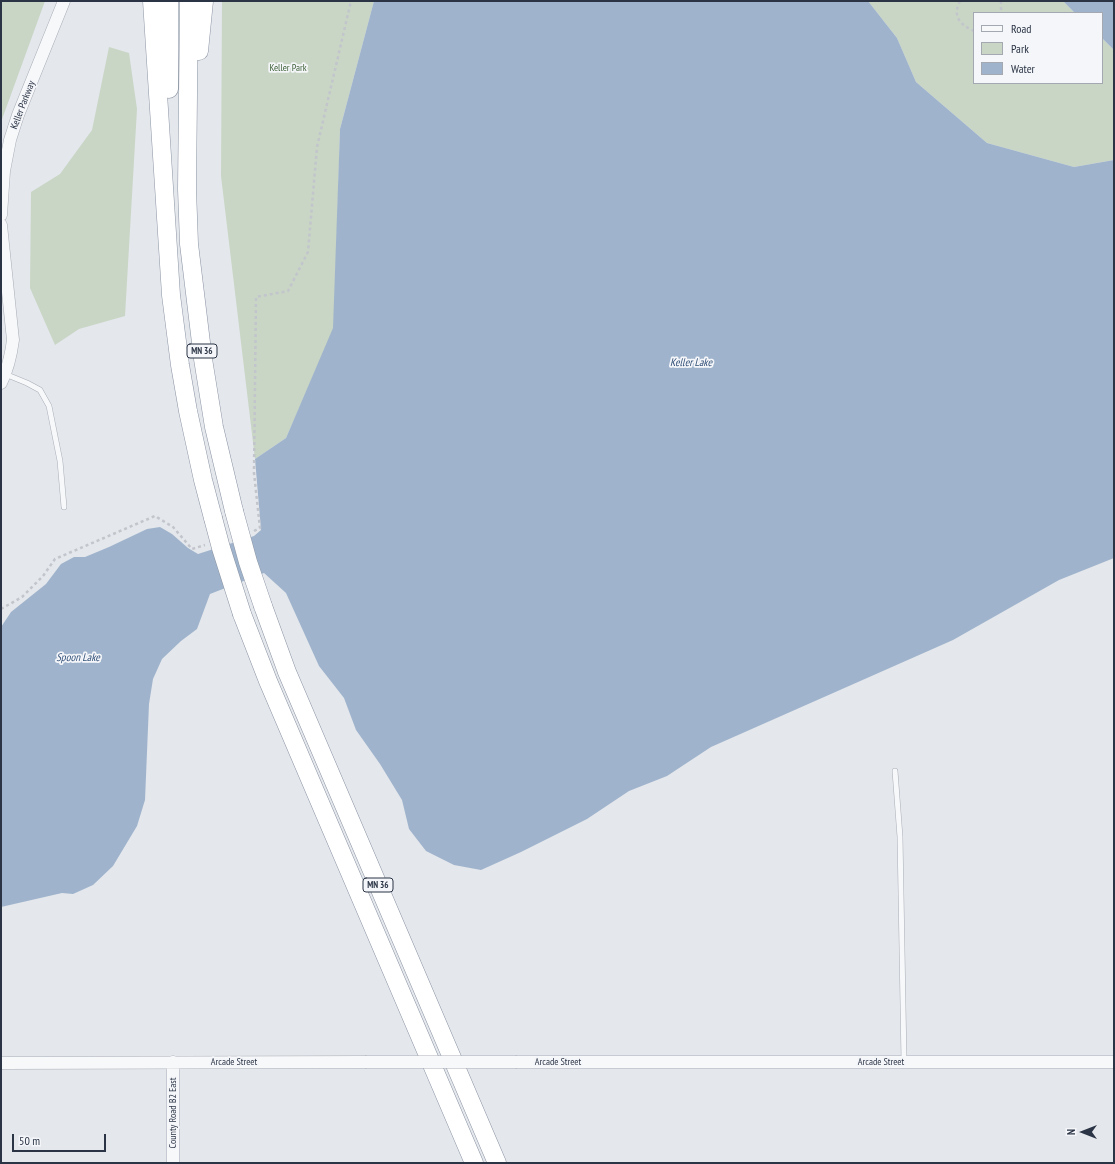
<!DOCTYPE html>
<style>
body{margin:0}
#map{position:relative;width:1115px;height:1164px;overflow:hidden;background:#e4e7ec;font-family:"PT Sans Narrow",sans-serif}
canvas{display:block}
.frame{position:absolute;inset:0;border:2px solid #2b3445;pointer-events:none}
.legend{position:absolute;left:973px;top:12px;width:130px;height:72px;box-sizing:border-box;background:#f4f6f9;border:1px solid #a4a8b1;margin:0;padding:5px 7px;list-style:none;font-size:12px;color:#2b3445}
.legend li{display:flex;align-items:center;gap:8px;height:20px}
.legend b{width:20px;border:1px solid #a4a8b1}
.north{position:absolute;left:1063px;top:1112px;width:40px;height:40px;-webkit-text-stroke:3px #f4f6f9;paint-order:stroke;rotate:270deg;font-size:11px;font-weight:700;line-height:16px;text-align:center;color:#2b3445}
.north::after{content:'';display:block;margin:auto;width:14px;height:18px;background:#2b3445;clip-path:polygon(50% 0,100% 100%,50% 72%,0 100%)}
.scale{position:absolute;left:12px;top:1134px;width:94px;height:18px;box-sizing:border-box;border:2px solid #2b3445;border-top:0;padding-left:5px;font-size:12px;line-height:14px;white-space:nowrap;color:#2b3445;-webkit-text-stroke:3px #f4f6f9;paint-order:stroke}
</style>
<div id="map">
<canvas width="1115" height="1164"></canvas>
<div class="frame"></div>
<ul class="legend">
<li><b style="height:5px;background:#f7f8fa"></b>Road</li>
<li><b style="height:11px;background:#c9d6c5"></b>Park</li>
<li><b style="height:11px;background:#9fb4cc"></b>Water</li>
</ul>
<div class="north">N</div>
<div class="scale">50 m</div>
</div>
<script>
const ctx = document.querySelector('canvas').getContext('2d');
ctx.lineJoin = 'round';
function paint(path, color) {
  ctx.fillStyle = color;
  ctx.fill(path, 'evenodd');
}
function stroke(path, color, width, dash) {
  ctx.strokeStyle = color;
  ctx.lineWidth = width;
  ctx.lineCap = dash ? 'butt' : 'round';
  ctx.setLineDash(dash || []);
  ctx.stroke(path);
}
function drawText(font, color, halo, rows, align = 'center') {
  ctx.font = font + ' "PT Sans Narrow",sans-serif';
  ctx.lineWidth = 3.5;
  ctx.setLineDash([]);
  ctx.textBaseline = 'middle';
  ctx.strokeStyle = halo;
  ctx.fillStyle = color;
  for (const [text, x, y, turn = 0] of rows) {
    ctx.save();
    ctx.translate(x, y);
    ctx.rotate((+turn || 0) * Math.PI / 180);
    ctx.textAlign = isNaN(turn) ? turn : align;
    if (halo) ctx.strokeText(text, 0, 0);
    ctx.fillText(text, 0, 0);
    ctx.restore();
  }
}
paint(new Path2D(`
 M1,1H45L1,122Z
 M222,1H374L340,129L334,328L286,438L255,459L221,176Z
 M868,1H1063L1075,13H974V83H1102V38L1114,50V160L1074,167L987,143L916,82L897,38Z
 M109,47L129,53L137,109L125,316L79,329L55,345L30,288L31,192L60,174L92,130Z`), '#c9d6c5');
paint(new Path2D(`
 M374,1H868L897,38L916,82L987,143L1074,167L1114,160V558L1059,580L953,640L711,747L667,776L629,791L587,819L521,852L481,870L454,865L426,851L409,829L402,800L380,764L356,730L344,698L319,666L286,593L264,573L210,594L197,629L181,641L162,659L153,679L149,704L145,800L137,826L113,866L93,885L73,894L62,893L1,907V627L11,612L46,584L61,564L74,557H85L109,547L147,529L160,527L172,534L188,548L198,554L254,536L261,530L255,459L286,438L333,328L340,129Z
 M1063,1H1114V50L1102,38V13H1075Z`), '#9fb4cc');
const service = new Path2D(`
 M5,374L27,383L40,390L49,406L60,461L64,507
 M895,771L900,837L904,1061`);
const tertiary = new Path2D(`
 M1,215L4,171L10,140L18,115L64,1
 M1,225L13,340C11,355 8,369 1,383
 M173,1062V1163
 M517,1062H1114
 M1,1063L365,1062`);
const motorway = new Path2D(`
 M152,1L171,295L180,365L188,411L203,480L213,518
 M189,1L187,189L189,244L203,359L214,427L234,511
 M199,51L204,1
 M169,89V1
 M263,606L287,672L497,1163
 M242,614L268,681L474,1163`);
stroke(service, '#a9aeb7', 6);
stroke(tertiary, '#a9aeb7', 13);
stroke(motorway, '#8b94a3', 19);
stroke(new Path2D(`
 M960,1C952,16 960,25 974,31
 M1001,1V13
 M254,531L260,528L254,473L256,297L288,291L308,252L317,147L351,1
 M1,609L22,597L43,576L55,559L155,516L173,527L192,549L205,545`), '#c2c5cb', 2.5, [3, 3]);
stroke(service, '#f7f8fa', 5);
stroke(tertiary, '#f7f8fa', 12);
stroke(motorway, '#fff', 18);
const tertiaryBridge = new Path2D(`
 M365,1062H517`);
const motorwayBridge = new Path2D(`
 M234,511L248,562L263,606
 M213,518L221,548L242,614`);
stroke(tertiaryBridge, '#a9aeb7', 13, []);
stroke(motorwayBridge, '#8b94a3', 19, []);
stroke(tertiaryBridge, '#f7f8fa', 12);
stroke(motorwayBridge, '#fff', 18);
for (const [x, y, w] of [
 [202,351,30],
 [378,885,30]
]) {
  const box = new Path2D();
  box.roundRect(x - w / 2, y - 7, w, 14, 3);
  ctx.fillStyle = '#f4f6f9';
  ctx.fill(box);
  stroke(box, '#2b3445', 1);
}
drawText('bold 9px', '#2b3445', null, [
 ["MN 36",202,351],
 ["MN 36",378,885]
]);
drawText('10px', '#3f6138', '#f4f6f9', [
 ["Keller Park",288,68]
]);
drawText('10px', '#2b3445', '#f4f6f9', [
 ["Keller Parkway",23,105,-69],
 ["Arcade Street",234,1062],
 ["Arcade Street",558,1062],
 ["Arcade Street",881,1062],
 ["County Road B2 East",173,1113,-90]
]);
drawText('italic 11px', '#34527a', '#f4f6f9', [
 ["Keller Lake",691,363],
 ["Spoon Lake",78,658]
]);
</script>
